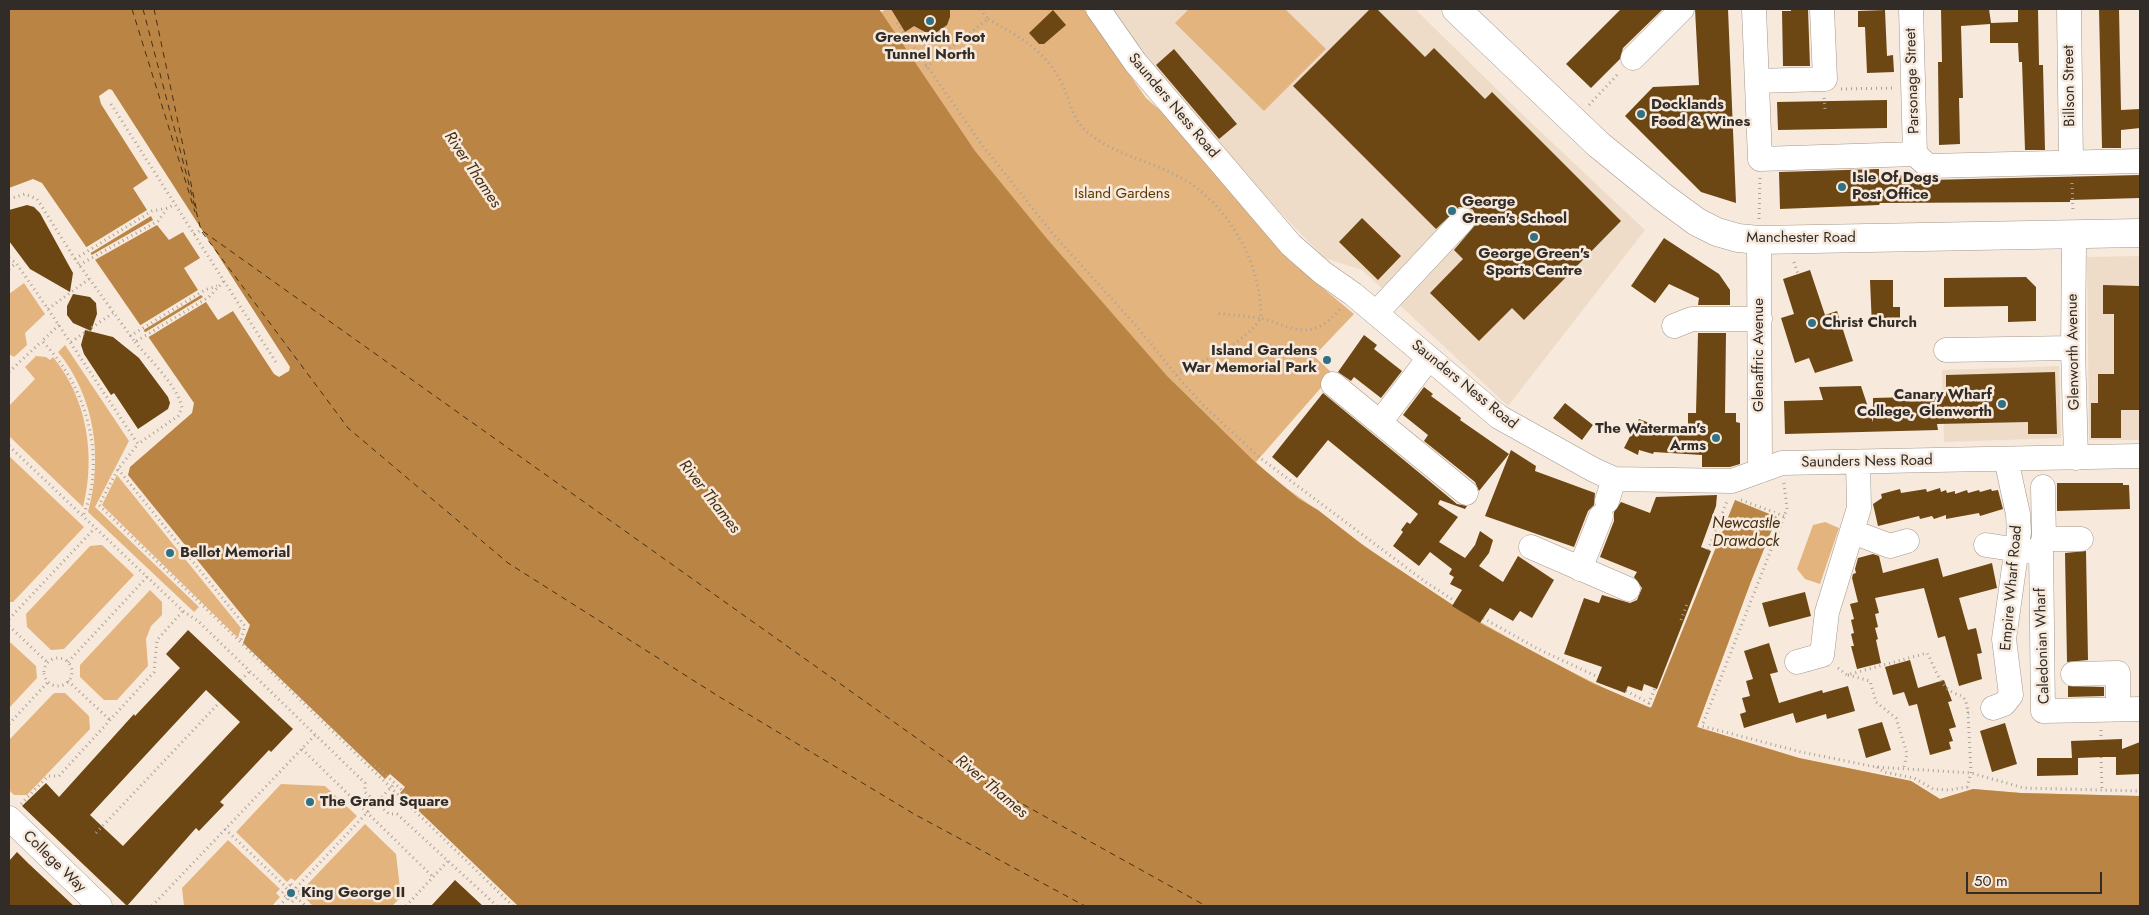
<!DOCTYPE html>
<style>
body{margin:0}
#map{position:relative;width:2149px;height:915px;overflow:hidden;background:#f7eadd;font-family:Jost,sans-serif}
canvas{display:block}
.frame{position:absolute;inset:0;border:10px solid #312c27;pointer-events:none}
.scale{position:absolute;left:1966px;top:872px;width:136px;height:22px;box-sizing:border-box;border:2px solid #312c27;border-top:0;padding-left:6px;font-size:15px;line-height:18px;white-space:nowrap;color:#312c27;-webkit-text-stroke:4px #f7eadd;paint-order:stroke}
</style>
<div id="map">
<canvas width="2149" height="915"></canvas>
<div class="frame"></div>
<div class="scale">50 m</div>
</div>
<script>
const ctx = document.querySelector('canvas').getContext('2d');
ctx.lineJoin = 'round';
function paint(path, color) {
  ctx.fillStyle = color;
  ctx.fill(path, 'evenodd');
}
function stroke(path, color, width, dash) {
  ctx.strokeStyle = color;
  ctx.lineWidth = width;
  ctx.lineCap = dash ? 'butt' : 'round';
  ctx.setLineDash(dash || []);
  ctx.stroke(path);
}
function drawText(font, color, halo, rows, align = 'center') {
  ctx.font = font + ' Jost,sans-serif';
  ctx.lineWidth = 5;
  ctx.setLineDash([]);
  ctx.textBaseline = 'middle';
  ctx.strokeStyle = halo;
  ctx.fillStyle = color;
  for (const [text, x, y, turn = 0] of rows) {
    ctx.save();
    ctx.translate(x, y);
    ctx.rotate((+turn || 0) * Math.PI / 180);
    ctx.textAlign = isNaN(turn) ? turn : align;
    if (halo) ctx.strokeText(text, 0, 0);
    ctx.fillText(text, 0, 0);
    ctx.restore();
  }
}
paint(new Path2D(`
 M1108,9H1415L1524,116L1645,230L1508,406L1362,270L1324,258L1216,145L1153,68Z
 M2140,256V440H2089L2087,257Z
 M2059,366L2061,438L1944,442L1942,370Z`), '#eedcc9');
paint(new Path2D(`
 M879,9L881,12L887,9H1084L1146,98L1178,126L1289,260L1354,314L1314,356L1333,374L1256,462C1275,482 1299,496 1321,513C1422,592 1531,656 1648,708L1653,706L1707,569L1750,584L1697,727L1799,758L1911,781L1940,799L1973,789L2021,793L2140,796V906L1696,848L914,189Z
 M1189,9H1285L1326,49L1264,111L1175,23Z
 M24,283L45,314L25,333L27,345L14,357L9,354V294Z
 M65,345L129,441L95,507L199,607L194,612L88,512C103,457 95,397 58,352Z
 M36,356L46,357L50,360L53,357C87,398 96,456 83,507L9,436V406L35,379L25,367Z
 M9,456L84,527L13,602H10Z
 M117,475L241,628L238,638L102,505Z
 M1825,522L1839,528L1820,584L1805,579L1797,569L1813,525Z
 M100,545H102L134,575L64,649L51,650L27,627L26,614L90,546Z
 M150,590L162,602V615L151,626L146,639L148,666L117,700H104L80,677V665Z
 M9,643H11L36,666L37,678L9,708Z
 M55,693H65L89,716L90,729L27,795H14L9,790V740L53,694Z
 M281,784L325,786L357,816L295,881L291,878L287,882L236,832Z
 M365,824L396,854L401,897L392,906H313L303,896L306,893L303,889Z
 M228,840L280,889L276,893L280,897L272,906H184L182,888Z`), '#e3b47e');
paint(new Path2D(`
 M9,9H879L975,151L1048,240L1167,376L1255,462L1299,499L1318,510L1364,546L1480,623L1592,683L1651,708L1735,500L1777,517L1750,584L1697,727L1799,758L1911,781L1940,799L1973,789L2021,793L2140,796V906H518L400,793L405,787L390,774L385,779L243,643L250,625L128,475L130,467L192,413L194,403L42,183L33,179L9,188Z`), '#ba8544');
paint(new Path2D(`
 M109,89L112,90L290,367L289,371L279,377L274,374L233,311L218,320L206,302L147,338L144,333L203,297L201,295L142,331L139,326L198,290L184,268L200,258L183,232L169,240L157,225L93,261L90,256L153,220L151,216L89,254L85,248L147,210L133,188L148,178L101,104L99,96Z`), '#f7eadd');
stroke(new Path2D(`
 M132,9L195,212
 M143,9L201,230L963,771L1206,906
 M154,9L197,212
 M202,232L348,428L508,563L718,696L914,814L1085,906`), '#462f12', 1, [6, 5]);
paint(new Path2D(`
 M891,9H950V17L947,25L937,32H925L914,26L905,32Z
 M1370,9H1377L1425,57L1434,48L1485,99L1492,92L1621,221L1524,320L1512,308L1479,341L1430,293L1463,259L1454,250L1476,224V216L1473,210L1467,207H1459L1436,229L1293,86Z
 M1621,9H1663L1623,48L1620,59L1591,88L1566,64Z
 M1695,9H1728L1736,203L1701,192L1625,116L1653,87L1699,85Z
 M1791,9H1808L1810,66H1783L1782,11H1791Z
 M1941,9H1989L1991,23L2018,22V9H2038L2039,65H2043L2045,150H2025L2022,62H2019L2018,43H1990V24L1961,26L1963,98H1959L1960,144L1939,145L1938,62H1942Z
 M2099,9H2119L2121,110L2140,109V128L2121,130V148H2102Z
 M1053,10L1066,25L1044,44H1039L1029,33Z
 M1885,10L1887,56L1893,55L1894,72L1867,73L1865,27H1858V11Z
 M1174,49L1237,124L1219,139L1156,65Z
 M1887,100V128L1778,130L1777,102Z
 M1879,169V176L1917,175L1928,180L2140,175V198L2070,200V202L1880,203L1879,205L1780,209L1779,172Z
 M27,205L34,207L40,213L73,273L70,292L30,269L9,241V210Z
 M1362,218L1401,256L1378,280L1339,242Z
 M1664,238L1719,274L1730,290V305H1698L1699,298L1669,284L1655,303L1631,286Z
 M1810,270L1825,315L1837,311L1853,361L1815,373L1809,358L1795,363L1781,318L1794,314L1783,279Z
 M2026,277L2036,287V321L2008,322V306L1944,307V278Z
 M1870,280H1893V307H1900V326L1872,327Z
 M2103,285L2139,286L2140,410H2121V438H2091V403H2098V374H2114V314H2103Z
 M73,294L90,297L96,303L97,314L91,331L73,323L67,315V306Z
 M85,330L113,337L139,358L168,397L170,403L168,409L138,429L114,393L111,395L84,354L81,345Z
 M1698,333H1726L1725,413H1736V422L1740,423V464L1730,467H1702V455L1654,452L1653,454L1639,450L1638,455L1624,448L1639,419L1663,428L1688,431V413H1696Z
 M1364,335L1377,345L1374,349L1402,371L1381,398L1354,377L1351,381L1338,372Z
 M2055,372L2057,434H2028V422L1937,424L1938,430L1785,434L1784,401L1823,400L1819,387L1861,386L1873,422V398L1946,396V375Z
 M1424,387L1433,394L1431,396L1461,418L1460,420L1509,454L1479,491L1475,482L1424,441L1428,435L1403,415Z
 M1323,393L1457,504L1467,506L1465,509L1440,500L1438,504L1458,517L1439,542L1465,558L1475,545L1480,531L1493,540L1489,553L1479,566L1503,582L1518,556L1554,580L1532,618L1520,611L1513,621L1490,608L1480,623L1452,606L1462,590L1450,584L1454,577L1449,574L1452,569L1430,552L1419,566L1393,546L1403,532L1401,530L1407,522L1410,524L1418,514L1328,440L1297,478L1272,457Z
 M1565,403L1593,425L1582,440L1553,418Z
 M1511,450L1536,466L1535,471L1595,493L1594,505L1588,511L1574,547L1485,516Z
 M2057,483H2123V485H2129L2130,509L2057,511Z
 M1940,488L1941,492L1946,490L1947,493L1955,491V494L1967,490L1968,493L1979,490L1980,492L1991,489L1992,491L1998,490L2003,509L1980,516L1979,513L1946,519V515L1934,519L1932,516L1920,519L1919,516L1878,526L1873,504L1882,498L1881,494L1900,489L1901,493L1926,489L1927,492Z
 M1717,495L1716,506L1701,547L1711,551L1657,689L1644,684L1642,691L1628,686L1625,693L1596,682L1602,667L1564,654L1584,598L1599,603L1602,595L1630,603L1637,600L1642,588L1634,577L1637,572L1600,557L1614,521V512L1621,502L1650,513L1656,497Z
 M2086,551L2088,660L2067,662L2065,553Z
 M1873,554L1879,556L1883,573L1938,558L1943,577L1992,563L1997,588L1959,598L1968,630L1976,628L1982,653L1977,654L1982,679L1959,686L1945,636L1938,638L1924,588L1875,598L1879,613L1875,614L1878,627L1875,628L1878,639L1876,640L1881,663L1857,669L1851,646H1854L1851,634L1854,633L1851,620L1854,619L1850,604L1858,602L1852,578L1853,574L1856,573L1855,569L1858,558Z
 M1805,592L1811,616L1769,627L1762,603Z
 M188,630L293,729L271,752L269,750L220,802L224,805L199,831L196,828L127,906L22,806L46,783L59,797L134,714L135,716L180,668L166,654ZM206,690L240,722L123,846L90,815Z
 M1769,643L1778,672L1770,674L1779,703L1819,691L1822,690L1823,693L1848,686L1855,711L1827,719L1826,714L1796,723L1793,713L1744,728L1740,714L1746,712L1742,698L1750,696L1746,681L1753,679L1744,651Z
 M1910,660L1918,688L1944,680L1952,701L1948,702L1956,727L1949,729L1953,741L1949,742L1951,749L1930,755L1917,704L1909,706L1904,692L1893,695L1885,667Z
 M2068,686L2104,687V696L2068,697Z
 M1882,722L1891,750L1866,758L1858,729Z
 M2005,723L2017,764L1992,772L1980,731Z
 M2122,739V749L2140,742V774L2116,775V757H2101L2078,758V775L2037,776V758H2072L2071,741Z
 M17,852L29,864L74,906H9V861Z
 M455,880L483,906H431Z`), '#6d4713');
const minor = new Path2D(`
 M1098,9L1135,62L1291,245L1323,273L1353,294L1499,417L1594,470L1614,479L1732,481L1782,463L2140,456
 M1754,9L1760,159L1915,154L1928,166L2140,161
 M1911,9L1915,154
 M2069,9L2071,163
 M1633,58L1682,9
 M1757,81L1825,79L1822,9
 M1759,240L1760,471
 M2074,245L2073,348L2076,458
 M1376,313L1463,220
 M1674,326L1692,319H1760
 M1946,350L2073,348
 M1333,384L1466,493
 M1380,422L1429,358
 M2043,487L2044,539L2041,546L2043,711L2140,709
 M1607,501L1614,479
 M1853,532L1890,546L1907,541
 M2044,539H2081
 M1986,545L2032,552
 M1531,547L1628,589
 M1580,569L1601,516
 M1797,662L1822,655L1827,612L1859,508L1858,463
 M2073,674L2118,673V709
 M1993,708L2004,704L2011,695L2004,639L2019,532L2018,514L2006,459
 M9,818L100,906`);
const major = new Path2D(`
 M1456,9L1599,145L1663,197L1697,222L1717,232L1738,238L1759,240L2140,233`);
stroke(minor, '#a3978b', 25);
stroke(major, '#a3978b', 29);
stroke(new Path2D(`
 M988,19C1018,36 1046,51 1061,82C1070,100 1072,119 1087,132C1113,154 1147,160 1176,175C1226,200 1262,262 1261,318C1296,329 1312,342 1340,309
 M897,23L982,145L1054,235L1140,330L1176,375L1204,406L1259,457L1427,583L1455,601
 M926,67L988,19L980,9
 M1841,89L1894,88
 M1824,98L1825,109
 M111,104L277,364
 M1589,105L1619,73
 M2072,183L2073,212
 M9,199L25,194L37,199L75,259L135,342L209,297L224,281
 M1759,219L1760,178
 M194,234L201,230
 M9,258L16,263L48,309L138,444L118,469L99,505L513,906
 M75,259L152,211L168,208L175,204
 M1794,262L1798,274
 M79,265L158,221L167,209
 M9,269L16,263
 M48,309L89,279
 M59,325L42,341C85,384 108,457 83,516
 M130,336L205,290L217,286
 M71,342L113,313
 M135,342C149,359 178,386 182,408L178,416L138,444
 M9,372L42,341
 M1176,375C1205,359 1242,346 1261,318L1215,313
 M9,446L183,611L198,621L365,783V792L389,814H397L497,906
 M118,469L245,626L240,643
 M1784,483L1787,509L1702,726L1801,752L1876,767L1971,773L2024,788L2140,791
 M1741,500L1784,516
 M1708,550L1727,501
 M1483,618L1538,649L1598,677
 M9,619L95,528
 M1681,620L1687,604
 M9,626L47,662
 M44 672a14 14 0 1 1 28 0a14 14 0 1 1-28 0Z
 M68,662L147,577
 M1838,668L1847,675L1927,653C1933,663 1938,680 1947,688C1959,700 1965,688 1968,713
 M1848,675L1870,681L1876,702L1896,718L1907,754L1904,767
 M241,680L250,671
 M68,681L110,720
 M1626,691L1649,703L1655,688
 M9,724L48,682
 M2101,730V739
 M302,749L433,877
 M2101,757L2102,791
 M375,765L415,802
 M1877,767L1884,772L1914,778L1933,789L1949,790L1967,787L1971,773L1968,713L1973,712
 M21,804L48,776H59L154,672L157,640L183,611
 M225,829L287,888
 M96,833L219,703
 M291,884L301,893L292,902L282,893Z
 M296,888L395,783
 M296,897L306,906
 M152,906L315,735
 M279,906L287,898
 M406,906L448,861`), '#aba197', 3, [1, 4]);
stroke(minor, '#fff', 24);
stroke(major, '#fff', 28);
for (const [x, y, r, color] of [
 [930,21,5,"#307184"],
 [1641,114,5,"#307184"],
 [1842,187,5,"#307184"],
 [1452,211,5,"#307184"],
 [1534,237,5,"#307184"],
 [1812,323,5,"#307184"],
 [1327,360,5,"#307184"],
 [2002,404,5,"#307184"],
 [1716,438,5,"#307184"],
 [170,553,5,"#307184"],
 [310,802,5,"#307184"],
 [291,893,5,"#307184"]
]) {
  const dot = new Path2D();
  dot.arc(x, y, r, 0, 2 * Math.PI);
  ctx.fillStyle = color;
  ctx.fill(dot);
  stroke(dot, '#f7eadd', 2);
}
drawText('bold 15px', '#312c27', '#f7eadd', [
 ["Greenwich Foot",930,38,"center"],
 ["Tunnel North",930,55,"center"],
 ["Docklands",1651,105],
 ["Food & Wines",1651,122],
 ["Isle Of Dogs",1852,178],
 ["Post Office",1852,195],
 ["George",1462,202],
 ["Green's School",1462,219],
 ["George Green's",1534,254,"center"],
 ["Sports Centre",1534,271,"center"],
 ["Christ Church",1822,323],
 ["Island Gardens",1317,351,"right"],
 ["War Memorial Park",1317,368,"right"],
 ["Canary Wharf",1992,395,"right"],
 ["College, Glenworth",1992,412,"right"],
 ["The Waterman's",1706,429,"right"],
 ["Arms",1706,446,"right"],
 ["Bellot Memorial",180,553],
 ["The Grand Square",320,802],
 ["King George II",301,893]
], 'left');
drawText('15px', '#312c27', '#f7eadd', [
 ["Parsonage Street",1913,81,-92],
 ["Billson Street",2070,86,-91],
 ["Saunders Ness Road",1173,106,50],
 ["Manchester Road",1801,238],
 ["Glenworth Avenue",2074,352,-91],
 ["Glenaffric Avenue",1759,355,-90],
 ["Saunders Ness Road",1464,385,39],
 ["Saunders Ness Road",1867,462,-1],
 ["Empire Wharf Road",2012,588,-85],
 ["Caledonian Wharf",2043,646,-92],
 ["College Way",54,862,44]
]);
drawText('15px', '#5d3902', '#f7eadd', [
 ["Island Gardens",1122,194]
]);
drawText('italic 16px', '#462f12', '#f7eadd', [
 ["River Thames",472,170,56],
 ["River Thames",709,497,52],
 ["Newcastle",1746,524],
 ["Drawdock",1746,542],
 ["River Thames",991,787,40]
]);
</script>
